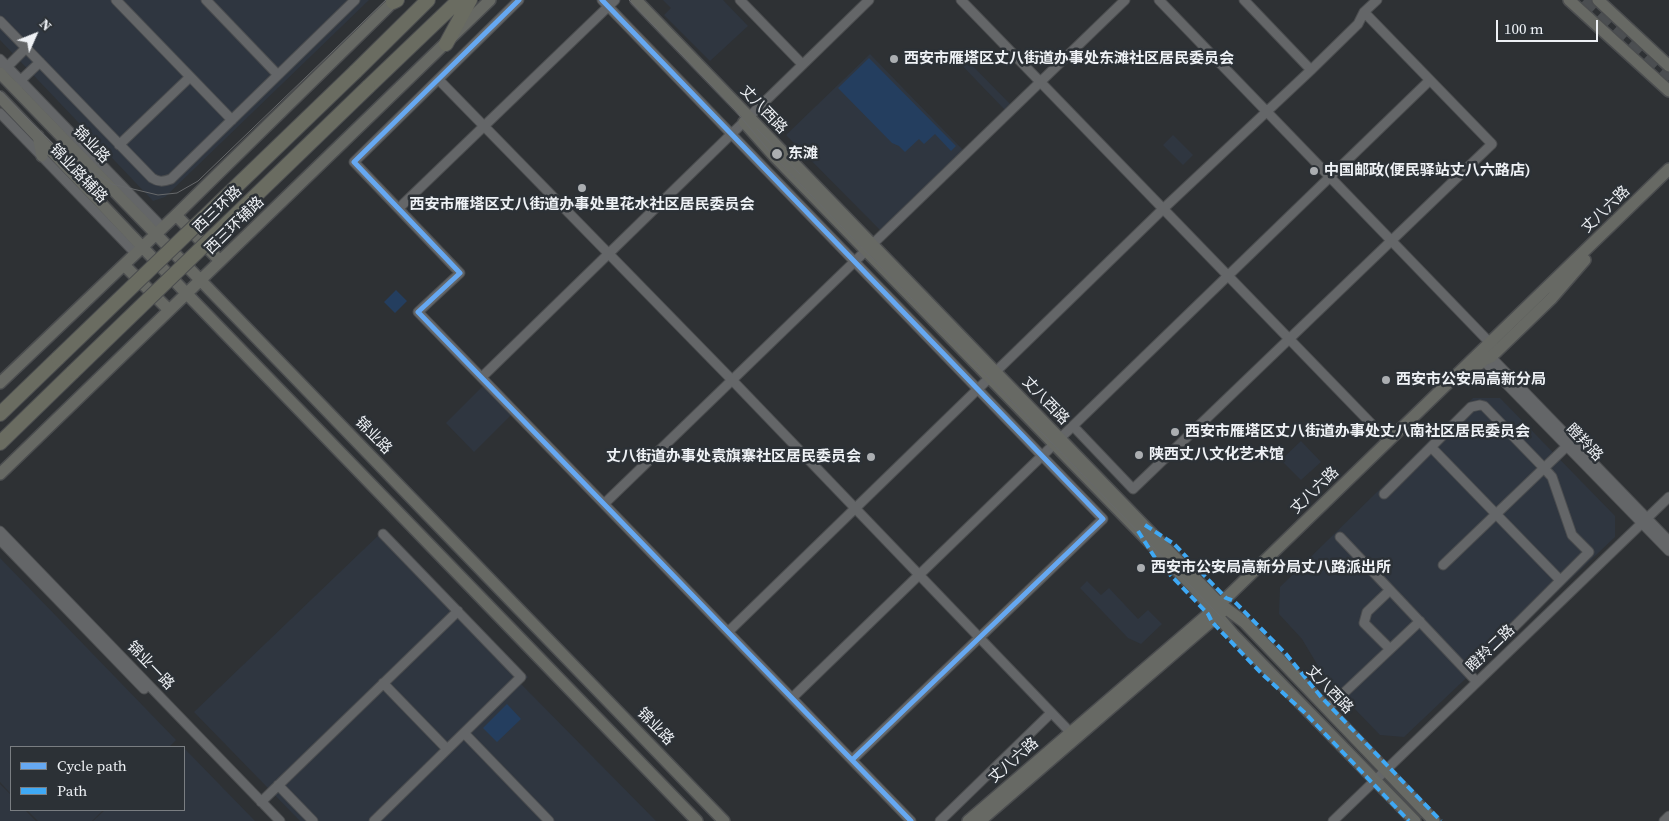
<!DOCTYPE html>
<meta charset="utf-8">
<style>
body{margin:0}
#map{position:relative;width:1669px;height:821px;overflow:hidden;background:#2e3134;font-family:"Source Serif 4",serif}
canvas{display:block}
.legend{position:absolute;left:10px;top:746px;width:175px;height:65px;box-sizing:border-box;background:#2c3136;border:1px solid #7a7e82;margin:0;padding:6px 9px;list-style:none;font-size:15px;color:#eef1f5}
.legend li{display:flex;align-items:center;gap:10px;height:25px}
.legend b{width:25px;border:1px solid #7a7e82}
.north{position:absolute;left:10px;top:10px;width:50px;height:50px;-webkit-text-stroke:4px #2c3136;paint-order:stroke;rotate:46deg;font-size:14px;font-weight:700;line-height:20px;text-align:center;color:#eef1f5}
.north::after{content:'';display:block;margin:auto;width:18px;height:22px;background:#eef1f5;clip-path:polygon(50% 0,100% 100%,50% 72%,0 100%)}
.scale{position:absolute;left:1496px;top:20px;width:102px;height:22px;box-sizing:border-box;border:2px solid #eef1f5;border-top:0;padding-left:6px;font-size:15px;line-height:18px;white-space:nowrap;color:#eef1f5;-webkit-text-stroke:4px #2c3136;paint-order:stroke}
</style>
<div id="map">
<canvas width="1669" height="821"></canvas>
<ul class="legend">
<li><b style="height:6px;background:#66a8f1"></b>Cycle path</li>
<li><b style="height:6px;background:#3fa9f5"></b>Path</li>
</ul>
<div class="north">N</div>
<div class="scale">100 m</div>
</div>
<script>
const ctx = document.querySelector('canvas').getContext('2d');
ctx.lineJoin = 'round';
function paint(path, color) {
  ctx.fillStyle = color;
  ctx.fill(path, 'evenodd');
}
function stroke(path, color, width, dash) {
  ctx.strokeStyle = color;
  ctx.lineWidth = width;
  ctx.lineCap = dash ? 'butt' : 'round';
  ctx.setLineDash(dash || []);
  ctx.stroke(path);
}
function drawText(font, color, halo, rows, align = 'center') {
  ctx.font = font + ' "Source Serif 4","Noto Sans SC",serif';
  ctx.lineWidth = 5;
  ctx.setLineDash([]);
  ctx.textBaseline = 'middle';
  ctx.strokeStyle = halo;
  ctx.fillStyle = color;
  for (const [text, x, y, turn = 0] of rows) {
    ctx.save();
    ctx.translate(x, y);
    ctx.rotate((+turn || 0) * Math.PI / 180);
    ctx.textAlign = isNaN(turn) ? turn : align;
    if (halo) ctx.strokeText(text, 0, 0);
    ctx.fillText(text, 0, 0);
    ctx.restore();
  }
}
paint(new Path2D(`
 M0,0H369L165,197L153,201L0,40Z
 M663,0H723L748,26L710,61L664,15L671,8Z
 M956,49L1011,105L1005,110L951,54Z
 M870,54L963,150L880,230L786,135Z
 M1173,135L1193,155L1183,165L1163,145Z
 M484,385L512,414L474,452L446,423Z
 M1473,398H1500L1615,516V537L1404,737L1380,735L1326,679L1302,639L1279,614L1280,587Z
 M1301,441L1321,462L1301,480L1281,460Z
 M385,529L528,677L521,684L656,821H300L194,712Z
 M0,558L176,740L169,747H11V794L0,782Z
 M1087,581L1101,595L1109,588L1138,619L1148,610L1162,624L1141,644L1128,638L1080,588Z
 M184,748L255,821H93L105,810H184Z
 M0,784L11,795V810H25L36,821H0Z
 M27,810H103L92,821H38Z`), '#2f3640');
paint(new Path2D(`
 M869,58L956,146L951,151L935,134L924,144L919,139L905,152L899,146L892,143L838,88Z
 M396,290L407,301L395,313L384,302Z
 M507,704L521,719L497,742L483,728Z`), '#243e5f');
stroke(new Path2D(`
 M1584,0L1669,80`), '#4b4e51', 14, [14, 7]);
const minor = new Path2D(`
 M116,0L232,120
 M206,0L278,75
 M519,0L354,162L460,273L418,312L911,821
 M602,0L1103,519L852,760
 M740,0L802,64
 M961,0L1388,441
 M1159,0L1494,347
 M1244,0L1311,70
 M0,21L152,178C158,182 163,182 171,179L355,0
 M0,59L163,228
 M2,68L7,67L26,48
 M439,80L733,381L1071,733
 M20,84V81L40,62
 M0,113L136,254
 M119,145L190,77
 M399,208L615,0
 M1487,353L1669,541
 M1480,357L1669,551
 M482,377L869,0
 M1073,426L1133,489L1492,144L1364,12
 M1431,447L1560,580
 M1384,494L1471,407L1480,405L1484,406L1544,468L1552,477L1572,535L1589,552L1513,628
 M605,503L1125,0
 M0,531L280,821
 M1340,537L1477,682
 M0,540L144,689
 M1443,565L1567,446
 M728,632L1163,209L1311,70L1358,24L1364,12L1377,0
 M1390,649L1364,623L1367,612L1390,590
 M383,683L447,749
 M792,698L1430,80
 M1330,706L1420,621
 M464,733L549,821
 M278,785L313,821
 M261,802L458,611
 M374,821L521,677L383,534
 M940,821L1051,713
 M1333,821L1669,497
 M1664,821L1669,816`);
const major = new Path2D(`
 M636,0L1220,604L1244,622L1434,821
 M1569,0L1669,91
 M1598,0L1669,66
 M0,73L724,821
 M0,97L186,293L697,821
 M744,122L775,157L1196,590L1233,634L1415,821
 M38,136L42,156
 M176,215L220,261
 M124,265L169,310
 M1474,369L1484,360L1491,357L1552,298L1585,260
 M0,383L176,215L395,0
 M0,474L490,0
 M968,821L1220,604L1669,169
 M980,821L1223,611`);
const highway = new Path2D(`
 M393,2L397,0
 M446,44L470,0
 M355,72L428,0
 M368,87L459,0
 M0,414L58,358
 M0,443L73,372`);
stroke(minor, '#4b4d4f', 11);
stroke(major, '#4b4d4f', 14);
stroke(highway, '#4b4d4f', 16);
stroke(minor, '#646668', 9);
stroke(major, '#676964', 11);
stroke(highway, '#6a6c61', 14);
stroke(new Path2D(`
 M629,0L735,110L774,157L1419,821
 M0,91L61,152L112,184L158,195L177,193L198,181L386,0
 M757,129L800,174`), '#67696b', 1);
const highwayBridge = new Path2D(`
 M58,358L355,72
 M73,372L368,87`);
stroke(highwayBridge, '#4b4d4f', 16, []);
stroke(highwayBridge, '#6a6c61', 14);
stroke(new Path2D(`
 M1145,525L1174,544L1226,598L1234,601L1286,654L1322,698L1441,821
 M1138,531L1157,561L1208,614L1212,622L1262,674L1304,712L1409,821`), '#3fa9f5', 4, [8, 4]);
stroke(new Path2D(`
 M519,0L354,162L460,273L418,312L911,821
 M602,0L1103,519L852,760`), '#66a8f1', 5);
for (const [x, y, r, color] of [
 [894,59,5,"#abaeb1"],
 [777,154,6,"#abaeb1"],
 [1314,171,5,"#abaeb1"],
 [582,188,5,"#abaeb1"],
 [1386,380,5,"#abaeb1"],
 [1175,432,5,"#abaeb1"],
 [1139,455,5,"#abaeb1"],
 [871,457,5,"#abaeb1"],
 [1141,568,5,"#abaeb1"]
]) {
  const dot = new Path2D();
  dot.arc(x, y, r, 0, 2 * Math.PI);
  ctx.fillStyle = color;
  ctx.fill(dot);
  stroke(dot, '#2c3136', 2);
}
drawText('bold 15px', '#eef1f5', '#2c3136', [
 ["西安市雁塔区丈八街道办事处东滩社区居民委员会",904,59],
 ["东滩",788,154],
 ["中国邮政(便民驿站丈八六路店)",1324,171],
 ["西安市雁塔区丈八街道办事处里花水社区居民委员会",582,205,"center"],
 ["西安市公安局高新分局",1396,380],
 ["西安市雁塔区丈八街道办事处丈八南社区居民委员会",1185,432],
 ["陕西丈八文化艺术馆",1149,455],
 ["丈八街道办事处袁旗寨社区居民委员会",861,457,"right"],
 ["西安市公安局高新分局丈八路派出所",1151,568]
], 'left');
drawText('15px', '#eef1f5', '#2c3136', [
 ["丈八西路",763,110,46],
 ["锦业路",91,145,46],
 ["锦业路辅路",78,174,46],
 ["西三环路",218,210,-44],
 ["丈八六路",1606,210,-44],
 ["西三环辅路",235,226,-44],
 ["丈八西路",1045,401,46],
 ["锦业路",373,436,46],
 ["瞪羚路",1584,443,46],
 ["丈八六路",1315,491,-44],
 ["瞪羚二路",1491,649,-44],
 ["锦业一路",150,666,46],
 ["丈八西路",1329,690,46],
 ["锦业路",655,727,46],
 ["丈八六路",1014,761,-41]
]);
</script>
